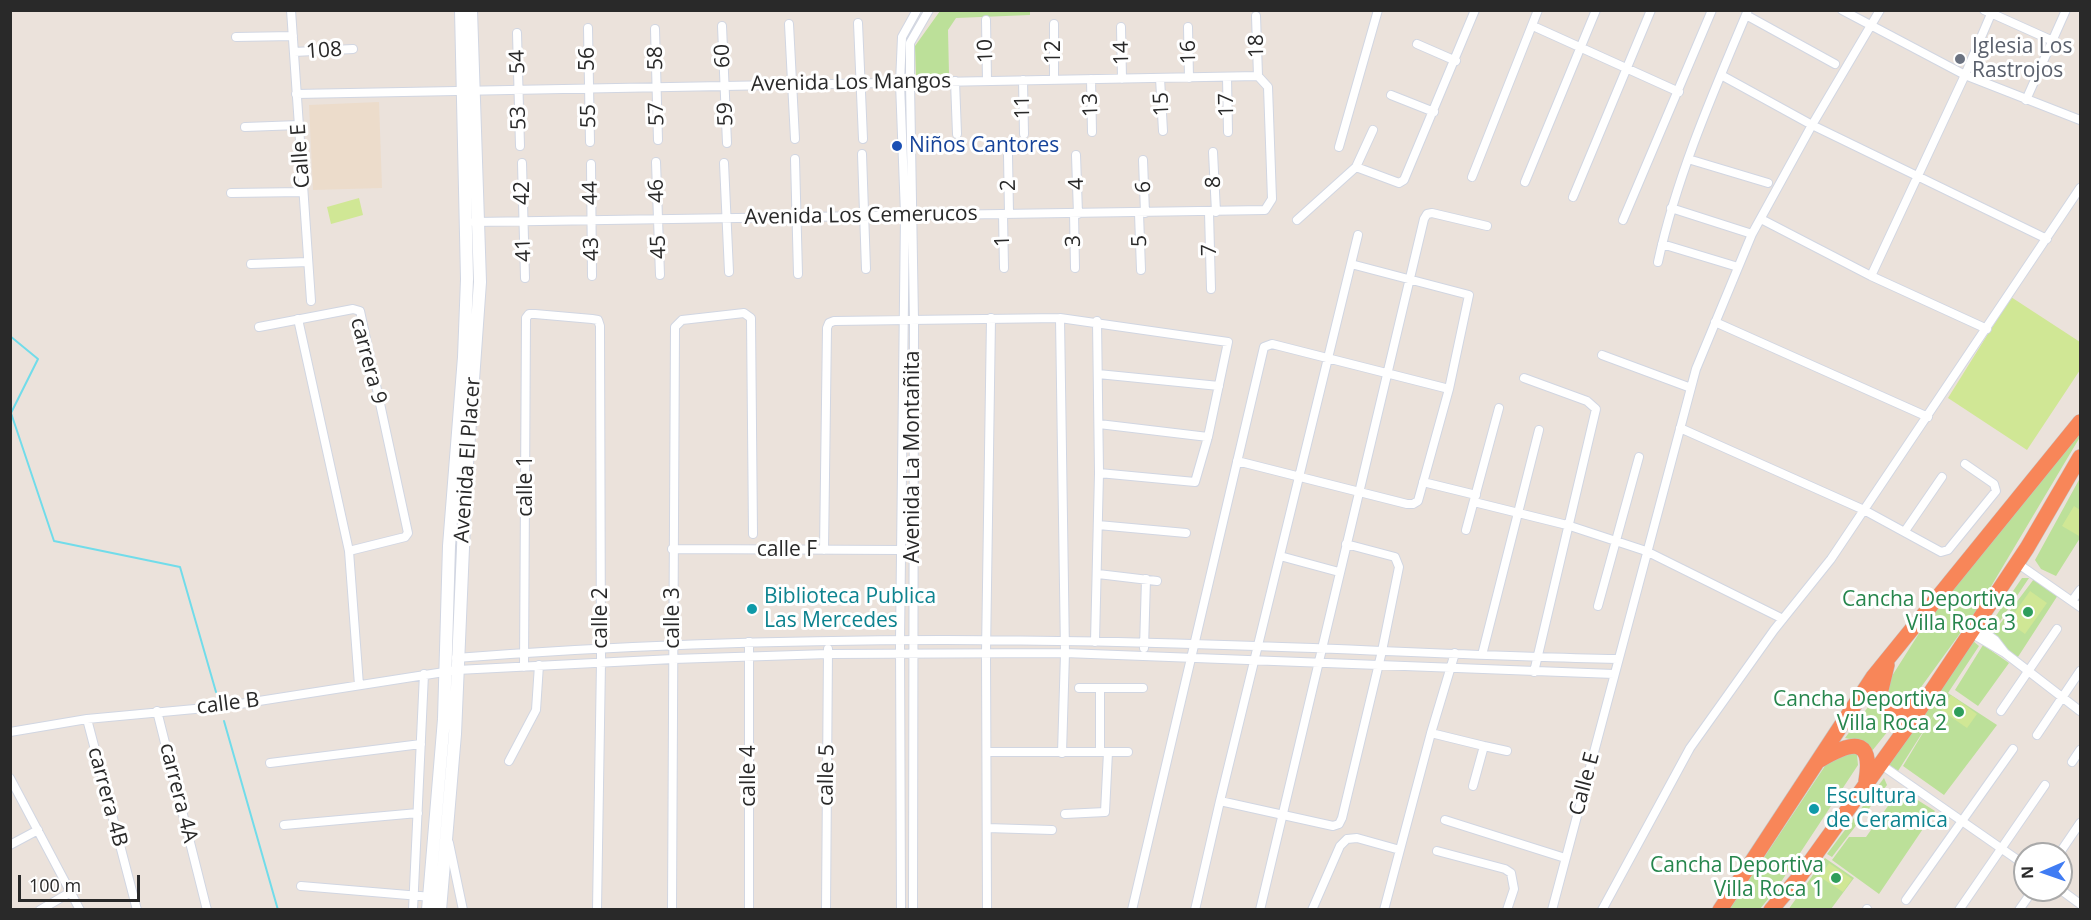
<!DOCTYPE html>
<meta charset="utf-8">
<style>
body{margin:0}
#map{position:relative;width:2091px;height:920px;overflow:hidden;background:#ebe2db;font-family:"Open Sans",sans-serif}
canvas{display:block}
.frame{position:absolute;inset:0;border:12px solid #292929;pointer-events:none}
.north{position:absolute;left:2013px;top:842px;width:60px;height:60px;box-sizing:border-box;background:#fff;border:2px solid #a9a9a9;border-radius:50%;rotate:268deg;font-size:16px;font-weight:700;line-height:24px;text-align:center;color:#292929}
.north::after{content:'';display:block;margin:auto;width:21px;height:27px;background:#407cf3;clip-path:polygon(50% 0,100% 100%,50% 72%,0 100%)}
.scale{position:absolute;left:18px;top:875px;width:122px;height:27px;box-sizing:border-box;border:3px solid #292929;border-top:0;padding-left:8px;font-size:18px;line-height:21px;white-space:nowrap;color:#292929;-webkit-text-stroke:4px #fff;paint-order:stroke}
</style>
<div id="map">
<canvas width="2091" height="920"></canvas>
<div class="frame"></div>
<div class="north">N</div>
<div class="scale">100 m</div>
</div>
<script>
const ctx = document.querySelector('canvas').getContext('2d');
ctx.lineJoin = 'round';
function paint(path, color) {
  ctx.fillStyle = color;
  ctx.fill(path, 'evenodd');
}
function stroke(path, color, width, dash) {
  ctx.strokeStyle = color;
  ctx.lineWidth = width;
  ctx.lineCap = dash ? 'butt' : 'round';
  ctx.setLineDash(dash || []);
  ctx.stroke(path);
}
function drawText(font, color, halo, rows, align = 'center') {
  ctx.font = font + ' "Open Sans",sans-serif';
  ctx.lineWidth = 6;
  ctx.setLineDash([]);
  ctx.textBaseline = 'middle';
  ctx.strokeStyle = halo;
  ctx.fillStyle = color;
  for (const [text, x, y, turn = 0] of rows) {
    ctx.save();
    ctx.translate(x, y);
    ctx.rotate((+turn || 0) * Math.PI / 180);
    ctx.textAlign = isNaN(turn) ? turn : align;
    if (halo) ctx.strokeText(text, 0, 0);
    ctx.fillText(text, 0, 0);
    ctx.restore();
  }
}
paint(new Path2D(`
 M379,102L382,188L313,190L309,105Z`), '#ecdccb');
paint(new Path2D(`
 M940,11H1030V15L956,18L948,30L949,74L916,75L915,46Z
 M2080,423V437L1977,610L1911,701L1892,705L1885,687L1930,616Z
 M2080,478V538L2056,576L2041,569L2035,560Z
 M2022,578H2029L1992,633L1989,626Z
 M2034,579L2058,595L2016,660L1987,641Z
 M1973,641L1979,646L1948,693L1997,725L1944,795L1903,766L1938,708L1898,771L1888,764Z
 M1983,645L2009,663L1978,706L1955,690Z
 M1871,703L1888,716H1900L1872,751L1865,742L1845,738Z
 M1852,751L1857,755L1858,765L1777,888L1760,909L1729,910L1827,763Z
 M1884,778L1887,785L1832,857L1827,854Z
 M1900,789L1935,811L1879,894L1832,860L1849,837H1866Z
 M1825,858L1854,878L1831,909L1788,910Z`), '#bce099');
paint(new Path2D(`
 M359,198L363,215L331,224L327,207Z
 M2011,297L2080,342V370L2027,450L1948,398Z
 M2074,506L2080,510L2079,536L2062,526Z
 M2030,591L2047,603L2025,634L2008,622Z
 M1951,695L1977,714L1967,728L1941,710Z
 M1829,863L1852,879L1843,892L1820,877Z`), '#d0e795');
stroke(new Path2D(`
 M10,336L38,359L11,413L54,541L180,567L216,692
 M224,721L278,910`), '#71dcea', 2);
const street = new Path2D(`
 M291,10L311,301
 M1842,10L1965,75L2080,120
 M1984,10L2053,41
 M1746,15L1835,64
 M1256,16L1258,76
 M986,20L987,81
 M858,23L863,139
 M789,24L795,139
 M1054,24V80
 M722,26L727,143
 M1533,26L1679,92
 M1121,27L1122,79
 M1188,27L1189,78
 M588,28L590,142
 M655,29L658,140
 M517,33L520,146
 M236,37L293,36
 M1417,44L1456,61
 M294,52L353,49
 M1721,75L1812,125L2047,239
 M1227,77L1228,132
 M1160,78L1163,131
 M1091,79L1092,132
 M1023,80L1024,134
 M955,81L957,134
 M296,94L1258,76L1268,87L1272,199L1265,210L474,222
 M1391,95L1434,112
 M2026,100L2066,10
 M245,127L299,125
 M1373,130L1356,167L1399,183L1404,180L1475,10
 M1339,147L1378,10
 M1213,152L1216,212
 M862,154L866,269
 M1008,155L1009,214
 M1076,155L1078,214
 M795,159L798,274
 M1688,159L1768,183
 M1143,160L1145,213
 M656,162L660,275
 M522,163L525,278
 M724,163L729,272
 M591,164L592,276
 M1472,177L1538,10
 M1525,182L1596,10
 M231,193L303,192
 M1573,197L1651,10
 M1671,208L1752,234
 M1209,212L1211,289
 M1074,213L1075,268
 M1139,213L1141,270
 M1003,214L1004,268
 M1761,219L1871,276L1987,329
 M1297,220L1356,167
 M1623,220L1712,10
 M1662,244L1738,267
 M1658,262C1677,175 1713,93 1748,10
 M251,264L308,262
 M1871,276L1965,75L1991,14
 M1060,318L1065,653L1062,753
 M298,319L349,551L359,685
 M1715,322L1928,417
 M259,327L353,309L360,311L408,533L405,537L349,551
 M1602,355L1691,388
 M1098,374L1219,386
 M1524,378L1587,401L1596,409L1534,672
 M1099,424L1208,437
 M1680,428L1864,510L1941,552L1948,550L1996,491L1994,484L1965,464
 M1237,461L1407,504H1413L1418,501L1449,389L1469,295L1351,264
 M1423,482L1476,495
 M1474,502L1567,525L1646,551L1783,619
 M1098,525L1186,533
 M1466,530L1499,408
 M1905,531L1942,477
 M1346,544L1395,557L1399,567L1382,651L1342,818L1339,824L1333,826L1220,801L1358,235
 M672,549L902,550
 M824,550L827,328L829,323L834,321L1060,318L1228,342L1208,437L1195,482L1099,473
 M1280,556L1339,572
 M2017,563L2080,607
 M1098,574L1157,581
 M2072,601L2080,590
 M1598,606L1639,457
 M1976,626L1995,640L2005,653
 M1971,633L2005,653L2080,711
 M1095,642L1099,473L1097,321
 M1144,648L1146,579
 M1482,655L1539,430
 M456,658C722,637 989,636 1256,646C1377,650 1498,657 1618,659
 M524,667L526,318L529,314H535L592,319L598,320L600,326L601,662L597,910
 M1079,688H1143
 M157,711L207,910
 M2001,711L2057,629
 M87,719L137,910
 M10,732L87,719L227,706L457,670L673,659L828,654L1065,653L1614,674
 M1431,733L1484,746L1473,786
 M2037,735L2080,671
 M1484,746L1507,751
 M988,752H1128
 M1100,752V688
 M509,761L536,710L539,665
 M2072,762L2080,750
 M270,763L421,744
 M1880,764L2025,865
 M10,778L80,910
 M1065,814L1105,812L1108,752
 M1445,820L1565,858
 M284,825L418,813
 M987,828L1052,830
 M449,843L463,910
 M10,845L38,830
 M1437,851L1505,869L1511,873L1514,889L1507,910
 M2059,854L2080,823
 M301,886L432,897
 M2061,890L2080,904
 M1906,900L2013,749
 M40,910L71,892
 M413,910L424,674
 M672,910L675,327L682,320L744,313L751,318L753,534
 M749,910V642
 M826,910L828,649
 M901,910L900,641L905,214L900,83L902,37L917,10
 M913,910L914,320L910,83V43L929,10
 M987,910L986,653L991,318
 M1132,910L1264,347L1272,344L1449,389
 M1195,910L1220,801
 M1260,910L1424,219L1427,214L1432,213L1487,226
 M1312,910L1340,846L1347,839L1357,838L1400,850
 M1384,910L1431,733L1455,653
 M1552,910L1696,369L1752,234L1812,125L1880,10
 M1602,910L1690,748L1774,630L1831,559L2080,188
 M1867,910V909
 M1959,910L2045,785
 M2019,910L2033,890`);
const secondary = new Path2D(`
 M428,910L444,719L449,546L464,357L467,279L461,10
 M440,910L455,734L466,478L480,282L471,10`);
const highway = new Path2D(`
 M1887,665L1880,694L1888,706C1901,713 1912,706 1924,699
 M1820,760C1849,743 1874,734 1866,781
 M1720,910L1873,677L2080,422
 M1771,910L1800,876L1915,716L2027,548L2080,457`);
stroke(street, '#d1d6e2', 10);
stroke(secondary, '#d1d6e2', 14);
stroke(highway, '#c3c3c3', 16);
stroke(street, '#fff', 8);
stroke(secondary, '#fff', 12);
stroke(highway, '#f88659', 15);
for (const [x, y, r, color] of [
 [1960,59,6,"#6b7280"],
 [897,146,6,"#1a4fb4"],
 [752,609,6,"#0f9aa8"],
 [2028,612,6,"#2e9e5b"],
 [1959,712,6,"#2e9e5b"],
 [1814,809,6,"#0f9aa8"],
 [1836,878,6,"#2e9e5b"]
]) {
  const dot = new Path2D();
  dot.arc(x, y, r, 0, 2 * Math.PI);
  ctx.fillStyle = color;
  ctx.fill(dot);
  stroke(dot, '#fff', 2);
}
drawText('21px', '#292929', '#fff', [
 ["18",1257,46,-91],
 ["108",324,51,-4],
 ["10",986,51,-92],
 ["12",1054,52,-90],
 ["16",1189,52,-91],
 ["14",1122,53,-91],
 ["60",723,56,-92],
 ["58",656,58,-91],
 ["56",588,59,-90],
 ["54",518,62,-92],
 ["Avenida Los Mangos",851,83,-1],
 ["15",1162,104,-93],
 ["13",1091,105,-92],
 ["17",1227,105,-91],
 ["11",1023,107,-91],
 ["57",657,114,-92],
 ["59",726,114,-93],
 ["55",589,116,-91],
 ["53",519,118,-92],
 ["Calle E",301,156,-94],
 ["8",1214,182,-93],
 ["4",1077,184,-92],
 ["2",1009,185,-91],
 ["6",1144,187,-92],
 ["46",657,191,-92],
 ["42",523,193,-90],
 ["44",591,193,-91],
 ["Avenida Los Cemerucos",861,216,-1],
 ["1",1003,241,-92],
 ["3",1074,241,-91],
 ["5",1140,241,-92],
 ["45",659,247,-92],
 ["43",592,249,-91],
 ["41",524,250,-92],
 ["7",1210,250,-91],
 ["carrera 9",368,361,75],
 ["Avenida La Montañita",913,457,-90],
 ["Avenida El Placer",468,460,-86],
 ["calle 1",526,486,-90],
 ["calle F",787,550],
 ["calle 2",601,618,-90],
 ["calle 3",673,618,-90],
 ["calle B",228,704,-7],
 ["calle 5",827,775,-89],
 ["calle 4",749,776,-90],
 ["Calle E",1585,784,-75],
 ["carrera 4A",178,793,76],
 ["carrera 4B",107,797,75]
]);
drawText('21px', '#5b616d', '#fff', [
 ["Iglesia Los",1972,47],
 ["Rastrojos",1972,71]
], 'left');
drawText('21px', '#164399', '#fff', [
 ["Niños Cantores",909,146]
], 'left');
drawText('21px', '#0d838f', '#fff', [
 ["Biblioteca Publica",764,597],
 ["Las Mercedes",764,621],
 ["Escultura",1826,797],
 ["de Ceramica",1826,821]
], 'left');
drawText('21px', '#27864d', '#fff', [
 ["Cancha Deportiva",2016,600],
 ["Villa Roca 3",2016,624],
 ["Cancha Deportiva",1947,700],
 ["Villa Roca 2",1947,724],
 ["Cancha Deportiva",1824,866],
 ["Villa Roca 1",1824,890]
], 'right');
</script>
